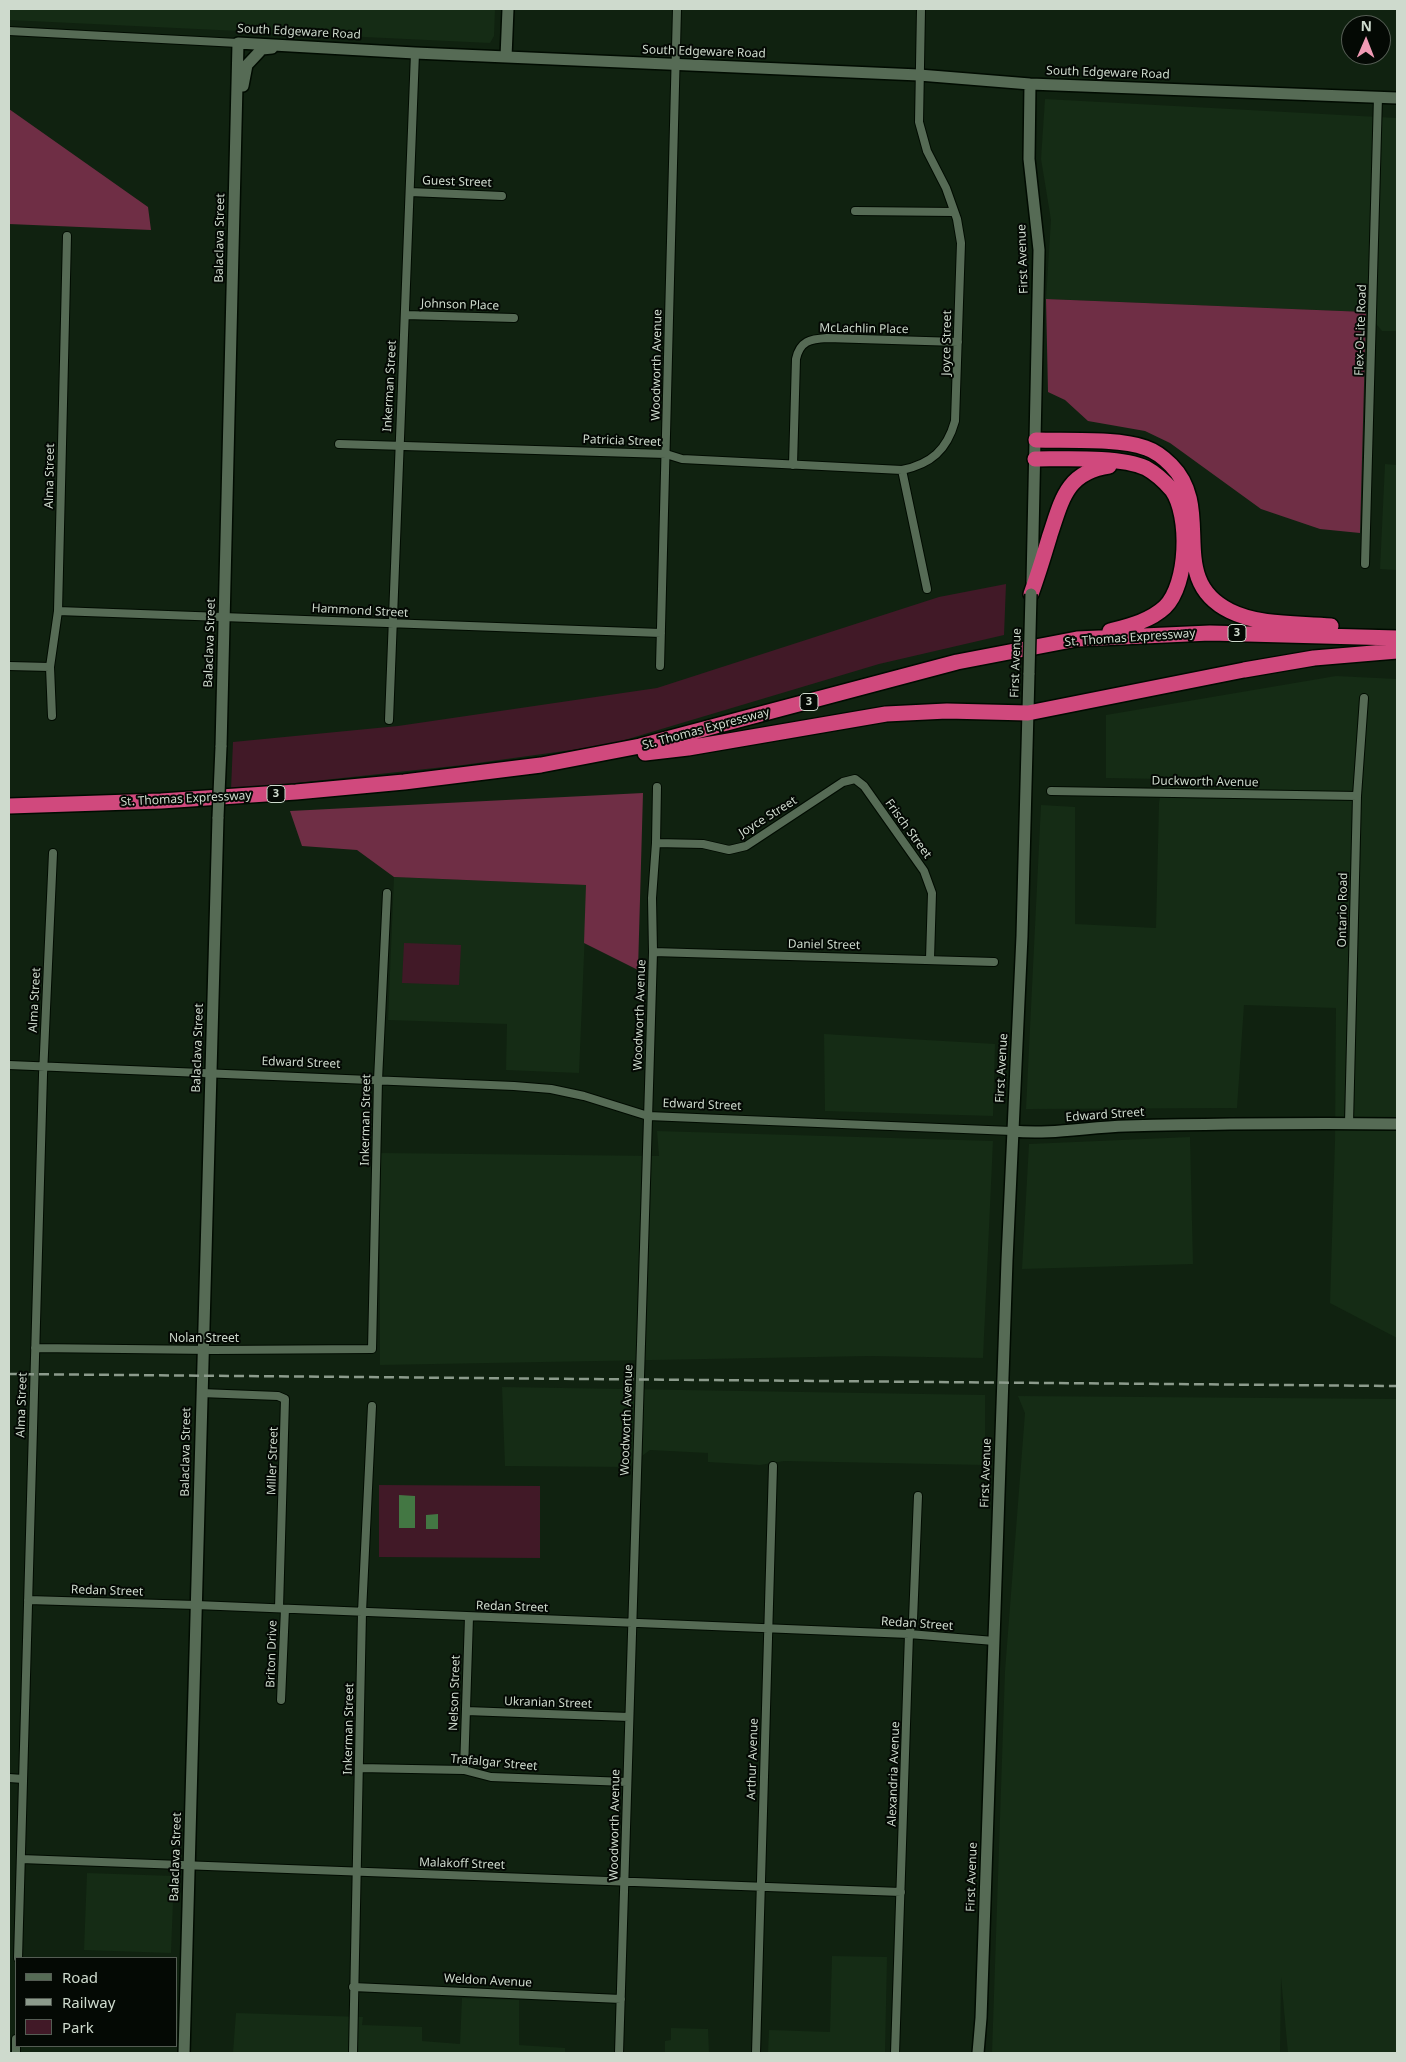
<!DOCTYPE html>
<style>
body{margin:0}
#map{position:relative;width:1406px;height:2062px;overflow:hidden;background:#102210;font-family:"Noto Sans",sans-serif}
canvas{display:block}
.frame{position:absolute;inset:0;border:10px solid #cedacd;pointer-events:none}
.legend{position:absolute;left:15px;top:1957px;width:162px;height:90px;box-sizing:border-box;background:#040904;border:1px solid #555d54;margin:0;padding:6px 9px;list-style:none;font-size:15px;color:#cedacd}
.legend li{display:flex;align-items:center;gap:10px;height:25px}
.legend b{width:25px;border:1px solid #555d54}
.north{position:absolute;left:1341px;top:15px;width:50px;height:50px;box-sizing:border-box;background:#040904;border:1px solid #555d54;border-radius:50%;rotate:1deg;font-size:14px;font-weight:700;line-height:20px;text-align:center;color:#cedacd}
.north::after{content:'';display:block;margin:auto;width:18px;height:22px;background:#f09ab4;clip-path:polygon(50% 0,100% 100%,50% 72%,0 100%)}
</style>
<div id="map">
<canvas width="1406" height="2062"></canvas>
<div class="frame"></div>
<ul class="legend">
<li><b style="height:6px;background:#566b55"></b>Road</li>
<li><b style="height:6px;background:#8c9b8c"></b>Railway</li>
<li><b style="height:14px;background:#411927"></b>Park</li>
</ul>
<div class="north">N</div>
</div>
<script>
const ctx = document.querySelector('canvas').getContext('2d');
ctx.lineJoin = 'round';
function paint(path, color) {
  ctx.fillStyle = color;
  ctx.fill(path, 'evenodd');
}
function stroke(path, color, width, dash) {
  ctx.strokeStyle = color;
  ctx.lineWidth = width;
  ctx.lineCap = dash ? 'butt' : 'round';
  ctx.setLineDash(dash || []);
  ctx.stroke(path);
}
function drawText(font, color, halo, rows, align = 'center') {
  ctx.font = font + ' "Noto Sans",sans-serif';
  ctx.lineWidth = 4;
  ctx.setLineDash([]);
  ctx.textBaseline = 'middle';
  ctx.strokeStyle = halo;
  ctx.fillStyle = color;
  for (const [text, x, y, turn = 0] of rows) {
    ctx.save();
    ctx.translate(x, y);
    ctx.rotate((+turn || 0) * Math.PI / 180);
    ctx.textAlign = isNaN(turn) ? turn : align;
    if (halo) ctx.strokeText(text, 0, 0);
    ctx.fillText(text, 0, 0);
    ctx.restore();
  }
}
paint(new Path2D(`
 M9,9H495L494,36L490,43L9,20Z
 M1045,99L1397,118V331H1382L1366,312L1046,299L1051,220L1041,159Z
 M1385,464L1397,465V570L1380,569Z
 M1336,676L1397,679V1338L1330,1303L1335,1141L1336,1008L1244,1005L1237,1108L1026,1109L1041,805L1075,807V924L1156,928L1159,803L1163,779L1106,778V715Z
 M394,877L587,885L579,1073L506,1070L507,1024L388,1020Z
 M824,1034L995,1044L993,1116L825,1111Z
 M657,1131L993,1141L983,1358L870,1356L380,1365V1153L659,1156Z
 M1190,1137L1193,1264L1022,1269L1029,1144Z
 M502,1387L985,1395V1465L784,1461L760,1465L708,1462V1453L650,1450L627,1467L505,1466Z
 M1018,1396L1397,1399V2053H1288L1281,1977L1280,2053H992L1005,1671L1025,1413Z
 M87,1873L174,1876L171,1953L84,1950Z
 M832,1956L887,1957L885,2053H768L769,2030L830,2032Z
 M462,1998L519,2000V2045L565,2048V2053H233L236,2013L363,2017L362,2025L422,2027V2041L460,2044Z
 M671,2028L708,2029L709,2053H665V2041L671,2040Z`), '#152c15');
paint(new Path2D(`
 M1006,584L1004,635L879,664L608,745L463,765L231,790L233,742L398,726L657,688L939,597Z
 M404,943L461,945L459,985L402,983Z
 M379,1485L540,1486V1558L379,1557Z`), '#411927');
paint(new Path2D(`
 M9,109L148,207L151,230L9,224Z
 M1046,299L1366,312L1360,533L1320,529L1261,509L1170,443L1145,431L1088,421L1065,400L1048,392Z
 M643,793L638,970L584,943L586,885L394,877L357,850L302,846L290,811Z`), '#6f2e45');
paint(new Path2D(`
 M399,1495L415,1496V1528H399Z
 M438,1514V1529H426V1515Z`), '#437743');
const street = new Path2D(`
 M9,31L238,43
 M410,192L502,196
 M855,211L954,212
 M405,315L514,318
 M339,444L666,454L682,459L902,470C931,464 947,450 955,421L961,243L957,219L946,188L927,151L919,122L921,9
 M793,465L796,359C800,341 810,339 827,338L958,342
 M902,470L927,589
 M1365,564L1378,97
 M58,611L661,633
 M9,666L50,667
 M660,666L677,9
 M52,716L50,667L58,611L67,236
 M389,720L415,53
 M1051,791L1357,796
 M656,843L703,844L729,850L746,846L843,782L855,779L864,786L924,871L932,893L930,959
 M653,952L994,962
 M9,1065L514,1086L551,1089L584,1096L648,1116L1012,1131
 M1349,1123L1357,796L1364,698
 M35,1348L213,1350L372,1349L378,1080L387,893
 M201,1393L278,1396L285,1399L279,1608
 M28,1600L196,1605L909,1634L994,1641
 M281,1700L285,1609
 M466,1711L629,1717
 M359,1768L464,1770L491,1777L627,1782
 M464,1770L469,1617
 M9,1778L23,1779
 M21,1859L901,1892
 M18,1958L43,1075L53,853
 M353,1987L621,1999
 M16,2053V2039
 M353,2053L362,1612L372,1406
 M619,2053L649,1086L653,952L652,898L656,843L657,787
 M756,2053L773,1466
 M895,2053L909,1634L913,1620L918,1496`);
const secondary = new Path2D(`
 M506,57L508,9
 M1030,84L1029,159L1039,250L1032,582
 M243,86L247,65L262,49L272,48
 M221,747L238,43L415,53L919,75L1030,84L1397,98
 M1012,1131C1051,1135 1088,1127 1126,1126C1217,1124 1307,1123 1397,1124
 M184,2053L218,817
 M978,2053L981,2018L1007,1260L1022,936L1029,673`);
const highway = new Path2D(`
 M1036,440C1066,441 1119,438 1146,448C1155,451 1163,457 1171,465C1216,510 1165,579 1230,611C1260,626 1299,623 1331,626
 M1035,459C1063,459 1121,456 1146,468C1155,473 1165,482 1172,490C1190,516 1188,584 1165,607C1150,621 1129,626 1110,631
 M1031,594C1038,575 1044,555 1050,535C1062,499 1067,472 1109,466
 M645,753L688,748L886,714L947,711L1028,713L1244,670L1314,658L1397,651
 M9,806L161,801L296,792L404,782L541,765L640,746L957,662L1077,639L1210,633L1397,638`);
stroke(street, '#000b01', 10);
stroke(secondary, '#000b01', 14);
stroke(highway, '#000b01', 18);
stroke(street, '#566b55', 8);
stroke(secondary, '#566b55', 11);
stroke(highway, '#d0497d', 15);
stroke(new Path2D(`
 M9,1374L1397,1386`), '#8c9b8c', 2.5, [10, 5]);
const secondaryBridge = new Path2D(`
 M1029,673L1031,594
 M218,817L221,747`);
stroke(secondaryBridge, '#000b01', 14, []);
stroke(secondaryBridge, '#566b55', 11);
for (const [x, y, w] of [
 [1237,633,18],
 [809,702,18],
 [276,794,18]
]) {
  const box = new Path2D();
  box.roundRect(x - w / 2, y - 8.5, w, 17, 4);
  ctx.fillStyle = '#040904';
  ctx.fill(box);
  stroke(box, '#cedacd', 1);
}
drawText('bold 11px', '#cedacd', null, [
 ["3",1237,633],
 ["3",809,702],
 ["3",276,794]
]);
drawText('12px', '#cedacd', '#040904', [
 ["South Edgeware Road",299,32,3],
 ["South Edgeware Road",704,52,2],
 ["South Edgeware Road",1108,73,2],
 ["Guest Street",457,182,2],
 ["Balaclava Street",220,238,-89],
 ["First Avenue",1023,259,-92],
 ["Johnson Place",460,305,2],
 ["McLachlin Place",864,329,1],
 ["Flex-O-Lite Road",1361,330,-88],
 ["Joyce Street",947,343,-89],
 ["Woodworth Avenue",657,365,-89],
 ["Inkerman Street",390,386,-87],
 ["Patricia Street",622,441,2],
 ["Alma Street",50,476,-89],
 ["Hammond Street",360,611,3],
 ["St. Thomas Expressway",1130,638,-4],
 ["Balaclava Street",210,643,-88],
 ["First Avenue",1016,663,-88],
 ["St. Thomas Expressway",706,729,-15],
 ["Duckworth Avenue",1205,782,1],
 ["St. Thomas Expressway",186,799,-3],
 ["Joyce Street",768,817,-32],
 ["Frisch Street",908,829,54],
 ["Ontario Road",1343,910,-89],
 ["Daniel Street",824,945,1],
 ["Alma Street",35,1000,-87],
 ["Woodworth Avenue",640,1015,-88],
 ["Balaclava Street",198,1048,-88],
 ["Edward Street",301,1063,2],
 ["First Avenue",1002,1068,-87],
 ["Edward Street",702,1105,2],
 ["Edward Street",1105,1115,-4],
 ["Inkerman Street",366,1120,-89],
 ["Nolan Street",204,1339],
 ["Alma Street",22,1405,-88],
 ["Woodworth Avenue",627,1420,-88],
 ["Balaclava Street",186,1452,-89],
 ["Miller Street",273,1461,-88],
 ["First Avenue",986,1473,-88],
 ["Redan Street",107,1591,2],
 ["Redan Street",512,1607,2],
 ["Redan Street",917,1624,4],
 ["Briton Drive",272,1654,-88],
 ["Nelson Street",455,1693,-88],
 ["Ukranian Street",548,1703,2],
 ["Inkerman Street",349,1729,-89],
 ["Arthur Avenue",753,1759,-88],
 ["Trafalgar Street",494,1763,5],
 ["Alexandria Avenue",894,1774,-88],
 ["Woodworth Avenue",615,1825,-89],
 ["Balaclava Street",176,1857,-88],
 ["Malakoff Street",462,1864,2],
 ["First Avenue",972,1877,-88],
 ["Weldon Avenue",488,1981,3]
]);
</script>
